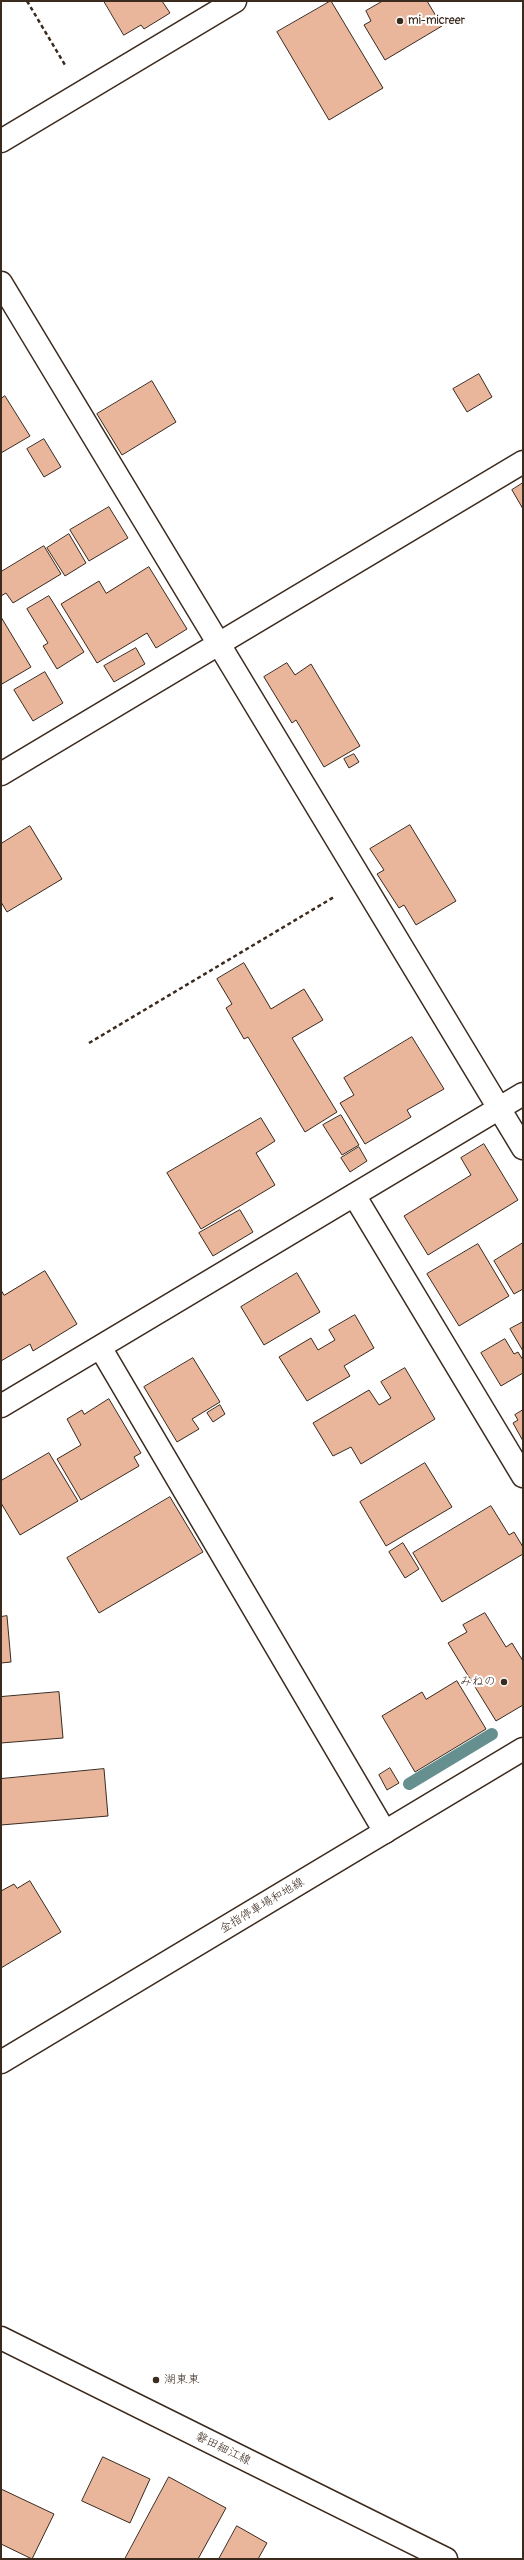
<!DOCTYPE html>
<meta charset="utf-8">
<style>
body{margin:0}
#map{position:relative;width:524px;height:2560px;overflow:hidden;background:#fff;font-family:Pangolin,sans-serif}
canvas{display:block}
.frame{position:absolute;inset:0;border:2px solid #3b2a1e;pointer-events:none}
</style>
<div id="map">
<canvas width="524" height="2560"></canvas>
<div class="frame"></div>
</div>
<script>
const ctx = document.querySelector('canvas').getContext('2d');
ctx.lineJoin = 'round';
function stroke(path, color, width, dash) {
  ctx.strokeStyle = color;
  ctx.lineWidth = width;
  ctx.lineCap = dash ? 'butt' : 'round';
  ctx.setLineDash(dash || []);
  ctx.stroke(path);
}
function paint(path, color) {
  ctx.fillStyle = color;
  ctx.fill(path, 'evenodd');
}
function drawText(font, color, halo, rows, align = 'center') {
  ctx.font = font + ' Pangolin,"Klee One",sans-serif';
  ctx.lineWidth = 4;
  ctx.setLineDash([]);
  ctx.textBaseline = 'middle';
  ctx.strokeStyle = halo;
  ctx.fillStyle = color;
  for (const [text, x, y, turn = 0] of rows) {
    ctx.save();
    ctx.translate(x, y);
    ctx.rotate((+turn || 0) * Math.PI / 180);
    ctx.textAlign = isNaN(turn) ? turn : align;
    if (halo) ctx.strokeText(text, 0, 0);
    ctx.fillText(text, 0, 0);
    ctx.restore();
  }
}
stroke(new Path2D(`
 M409,1784L492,1734`), '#669090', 12);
const building = new Path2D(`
 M104,1H162L170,13L144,29L141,25L124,35Z
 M331,1L383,88L329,120L277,32Z
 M383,1H427L442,26L385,60L364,25L371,21L366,11Z
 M479,374L492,397L467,412L453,389Z
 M152,381L176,422L122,455L97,414Z
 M5,396L30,436L1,453V399Z
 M44,439L61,467L44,477L27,449Z
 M523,483V509L512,490Z
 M109,507L128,538L89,561L70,530Z
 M69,534L86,563L65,576L47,548Z
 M44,546L61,574L13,603L6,593L1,596V572Z
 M149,567L187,629L156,648L147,633L97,663L61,604L99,581L106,593Z
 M49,596L84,652L57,669L43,646L48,643L27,609Z
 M1,617L31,667L2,684L1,683Z
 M136,648L145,664L114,682L104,666Z
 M287,663L295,675L311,664L360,746L324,767L296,720L292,723L264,677Z
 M45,672L63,703L33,721L14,690Z
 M354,754L359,762L349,768L344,759Z
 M410,825L456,901L416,925L404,905L399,908L377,874L384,870L370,849Z
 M30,826L62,879L7,912L1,902V844Z
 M244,963L271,1009L304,989L323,1020L292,1038L337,1112L305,1132L248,1037L244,1039L226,1008L232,1004L217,979Z
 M412,1037L444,1089L407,1110L411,1117L365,1144L340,1103L354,1095L344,1078Z
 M341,1115L359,1145L342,1155L323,1125Z
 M261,1118L275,1141L256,1153L275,1185L201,1229L167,1173Z
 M484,1144L518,1200L428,1255L404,1216L471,1175L461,1158Z
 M359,1147L367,1161L350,1172L341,1158Z
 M240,1210L253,1232L213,1256L199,1233Z
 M523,1243V1289L514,1294L494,1261Z
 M478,1244L509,1296L459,1326L427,1274Z
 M45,1271L77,1324L33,1351L30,1344L1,1361V1290L4,1295Z
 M297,1273L320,1312L264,1345L241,1307Z
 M355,1315L374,1348L344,1366L350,1376L307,1401L279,1357L311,1338L318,1350L335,1340L329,1330Z
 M523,1322V1351L510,1329Z
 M505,1339L514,1354L518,1352L523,1360V1373L501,1386L481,1353Z
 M193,1358L220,1402L192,1419L199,1429L177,1442L144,1387Z
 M405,1368L435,1419L361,1464L351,1447L333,1456L313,1423L369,1390L379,1405L391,1398L381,1382Z
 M109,1399L141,1453L134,1457L139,1466L81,1500L57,1459L81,1445L67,1419L82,1410L84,1414Z
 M220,1405L225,1414L213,1422L207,1413Z
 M523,1410V1441L513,1423L518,1420L515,1415Z
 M49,1453L78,1501L20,1535L1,1503V1481Z
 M425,1463L452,1507L386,1546L360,1502Z
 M170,1497L203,1552L99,1613L67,1558Z
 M491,1506L509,1535L514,1532L523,1547V1554L442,1602L413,1553Z
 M403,1543L419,1569L405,1578L389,1552Z
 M485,1613L506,1647L512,1643L523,1661V1705L496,1721L448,1643L467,1632L463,1625Z
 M7,1616L11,1662L1,1663V1617Z
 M457,1681L486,1729L415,1772L382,1716L422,1692L426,1699Z
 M59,1692L63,1738L1,1743V1697Z
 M390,1768L399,1783L387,1790L379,1775Z
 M104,1769L108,1816L1,1825V1779Z
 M30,1881L61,1932L1,1968V1891L14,1884L17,1888Z
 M103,2457L150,2479L130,2523L82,2501Z
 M169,2477L226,2508L198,2559H125Z
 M1,2489L54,2514L32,2559L1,2544Z
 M237,2526L267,2543L258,2559H219Z`);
paint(building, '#e9b69b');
stroke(building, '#3b2a1e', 1);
const street = new Path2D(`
 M1,141L235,1
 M1,283L523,1148
 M1,774L523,462
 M354,1195L523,1476
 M100,1347L385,1832
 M1,1406L523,1094`);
const secondary = new Path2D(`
 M1,2062L523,1749
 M1,2338L446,2559`);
stroke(street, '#3b2a1e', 25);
stroke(secondary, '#3b2a1e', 25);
stroke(new Path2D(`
 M27,1L65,65
 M89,1043L334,897`), '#3b2a1e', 2.5, [4, 3]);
stroke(street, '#fff', 22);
stroke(secondary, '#fff', 22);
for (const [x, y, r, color] of [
 [400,21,4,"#3b2a1e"],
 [504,1682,4,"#3b2a1e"],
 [156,2380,4,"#3b2a1e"]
]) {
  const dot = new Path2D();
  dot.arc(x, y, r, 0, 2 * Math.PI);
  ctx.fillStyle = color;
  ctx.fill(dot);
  stroke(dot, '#fff', 1.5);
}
drawText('12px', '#3b2a1e', '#fff', [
 ["mi-micreer",408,21],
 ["みねの",496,1682,"right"],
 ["湖東東",164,2380]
], 'left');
drawText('12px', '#3b2a1e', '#fff', [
 ["金指停車場和地線",262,1906,-31],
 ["磐田細江線",223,2449,26]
]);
</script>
